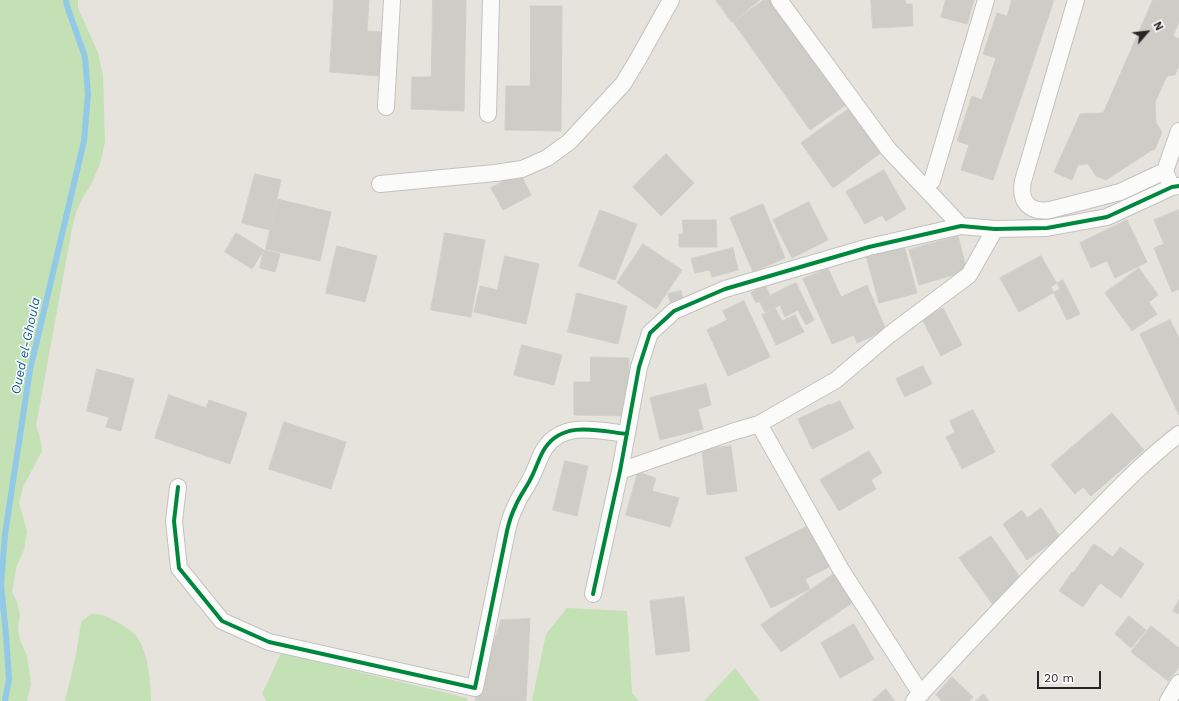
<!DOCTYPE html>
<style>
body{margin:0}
#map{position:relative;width:1179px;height:701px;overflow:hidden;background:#e5e3dc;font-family:"Work Sans",sans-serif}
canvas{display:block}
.north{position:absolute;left:1127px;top:12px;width:40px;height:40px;-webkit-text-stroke:3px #fff;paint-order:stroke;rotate:62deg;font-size:11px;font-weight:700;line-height:16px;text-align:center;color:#272727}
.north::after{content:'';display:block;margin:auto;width:14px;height:18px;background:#272727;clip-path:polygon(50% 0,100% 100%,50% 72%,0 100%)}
.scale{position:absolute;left:1037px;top:671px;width:64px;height:18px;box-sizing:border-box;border:2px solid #272727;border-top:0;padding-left:5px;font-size:12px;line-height:14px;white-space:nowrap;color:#272727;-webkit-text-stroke:3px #fff;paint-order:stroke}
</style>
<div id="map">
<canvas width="1179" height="701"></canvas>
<div class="north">N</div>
<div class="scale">20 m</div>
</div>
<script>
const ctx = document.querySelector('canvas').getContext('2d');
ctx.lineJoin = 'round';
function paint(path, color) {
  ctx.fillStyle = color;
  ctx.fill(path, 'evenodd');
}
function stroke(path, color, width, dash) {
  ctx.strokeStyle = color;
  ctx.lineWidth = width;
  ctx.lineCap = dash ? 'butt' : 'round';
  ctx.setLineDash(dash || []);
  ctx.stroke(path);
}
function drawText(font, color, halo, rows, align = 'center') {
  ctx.font = font + ' "Work Sans",sans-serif';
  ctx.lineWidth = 3;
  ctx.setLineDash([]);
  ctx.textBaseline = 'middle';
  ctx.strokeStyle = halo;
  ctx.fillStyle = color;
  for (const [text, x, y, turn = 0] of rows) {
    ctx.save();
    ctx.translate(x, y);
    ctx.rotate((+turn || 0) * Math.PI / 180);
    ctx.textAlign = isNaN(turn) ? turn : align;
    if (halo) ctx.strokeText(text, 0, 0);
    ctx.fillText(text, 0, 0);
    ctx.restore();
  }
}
paint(new Path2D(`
 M0,0H78V8L98,53L103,75L105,142L100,164L91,185L83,197L77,210L73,223L36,426L40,437L42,451L23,487L19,503L27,531L24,550L17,565L12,592L17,602L20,614L18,627L20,640L27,656L31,684L27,701H0Z
 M567,608L627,611L632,693L639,701H532L546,634Z
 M91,614C104,614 106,616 117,622C124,626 133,631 137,637C149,655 150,680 151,701H65L76,655L81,622Z
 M281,653L467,698V701H266L262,694Z
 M735,668L760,701H704Z`), '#c3e1b5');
stroke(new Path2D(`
 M5,701L9,679L6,635L1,585L5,534L30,370L84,141L88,94L85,57L67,6L66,0`), '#91c9e6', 6);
const building = new Path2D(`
 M334,0H369L367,31L382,32L379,76L330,72Z
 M433,0H466L464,111L411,109L412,77H431Z
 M716,0H760L732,22Z
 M764,0H776L850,102L810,130L733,22Z
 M871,0H905L906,4H912L913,26L873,28Z
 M946,0H974L967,24L941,17Z
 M1012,0H1054L993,180L961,170L969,145L957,141L972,96L982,100L996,58L983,54L997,13L1007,16Z
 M1153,0H1179V22L1173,36L1179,39V66L1175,75L1167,76L1155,102L1156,123L1162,132L1155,149L1152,150L1106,180L1096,176L1088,164L1078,165L1072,180L1054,172L1080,114L1103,113Z
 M531,6H562L561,131L505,130L506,86H530Z
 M850,108L882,152L833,188L801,143Z
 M666,154L694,183L661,216L633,187Z
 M884,170L906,209L886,221L882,215L865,224L846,192Z
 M520,173L531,195L503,210L491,188Z
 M255,174L281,180L270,230L242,223Z
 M277,199L331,212L320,261L266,249Z
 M809,202L828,240L792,258L773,220Z
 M763,204L785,258L753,272L730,218Z
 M600,210L637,224L615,280L579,266Z
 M1179,210V289L1172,292L1154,248L1164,244L1154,220Z
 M683,220H716L717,247H679V234H683Z
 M1127,220L1147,262L1115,278L1107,261L1091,268L1080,243Z
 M236,233L264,250L252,269L225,252Z
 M445,233L485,240L471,317L431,310Z
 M958,236L967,271L919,285L909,250Z
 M903,241L917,293L879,303L865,252Z
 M643,244L682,270L656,309L617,283Z
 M337,246L377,256L365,302L326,293Z
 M733,248L738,270L712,277L710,270L695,273L691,259Z
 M264,250L280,254L275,272L260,268Z
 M505,256L539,264L526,324L474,312L480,286L497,290Z
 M1041,256L1060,289L1019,312L1000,278Z
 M828,268L841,297L867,285L886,330L857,343L854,335L832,344L803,279Z
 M1139,268L1158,295L1149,302L1157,314L1132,331L1105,293Z
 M1063,280L1080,314L1067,320L1051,287Z
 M796,283L814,320L806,325L798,310L785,317L780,305L765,312L759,301Z
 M765,285L770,295L756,303L751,293Z
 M681,291L684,303L671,305L668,294Z
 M577,293L627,306L618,344L568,332Z
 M744,301L770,357L728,376L707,330L727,320L723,311Z
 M775,308L782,321L795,315L804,332L776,345L762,315Z
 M943,308L962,345L941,356L922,319Z
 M1170,320L1179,338V415L1140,334Z
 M522,345L562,355L554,385L514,375Z
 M591,357L629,358L628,416L574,415V382H590Z
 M923,366L932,384L905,397L896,379Z
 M97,369L134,379L121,431L106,427L109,417L87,411Z
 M706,384L711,405L698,409L703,429L660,440L650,398Z
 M169,395L206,408L209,400L247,413L230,464L155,438Z
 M840,401L854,428L812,449L798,419L830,404V405Z
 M973,410L995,452L962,469L946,437L955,432L950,421Z
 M1112,413L1144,450L1091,496L1083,487L1075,494L1051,465Z
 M284,422L346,442L331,489L269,469Z
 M731,446L737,491L707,495L702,450Z
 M869,451L882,473L871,480L876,489L839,511L820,480Z
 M565,461L588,466L577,516L553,510Z
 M638,472L656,478L652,491L679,498L670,527L626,515Z
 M1041,508L1060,537L1027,560L1003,524L1022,510L1027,518Z
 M808,526L829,567L805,579L810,589L771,608L745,558Z
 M991,536L1024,583L993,605L959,558Z
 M1094,544L1113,557L1120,547L1144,564L1121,598L1100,583L1083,607L1059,591L1072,572L1073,573Z
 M839,570L859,598L781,652L761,625Z
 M684,597L690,651L656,655L650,601Z
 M1179,600V614L1173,611Z
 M1129,616L1146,630L1131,648L1115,634Z
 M530,619L526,701H475L501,620Z
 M854,624L874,659L840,678L821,643Z
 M1151,626L1179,648V667L1168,681L1131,652Z
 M952,677L973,697L969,701H942L936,695Z
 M886,689L895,701H872Z
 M983,694L989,701H976Z`);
paint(building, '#ceccc7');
stroke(building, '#d0cec8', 1);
const street = new Path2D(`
 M779,0L889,150L961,226
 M1076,0L1023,181C1019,201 1029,213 1050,210L1120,192L1165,171
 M386,107L392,0
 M488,114L491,0
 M932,181L986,0
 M1169,181L1165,171L1179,131
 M380,184L495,173L522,169L547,158L569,142L623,84L637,61L671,0
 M759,424L840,568L921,694
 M620,471L732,432L759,424L836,380L889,335L969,275L995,229
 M178,487L174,521L179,568L222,621L269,642L475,688L507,531C509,522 512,513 516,505C520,495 527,487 531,478C536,469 539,457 545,448C564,420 599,431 627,434
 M593,594L620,471L639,367L650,333L674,311L725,289L869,247L961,226L995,229L1047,228L1107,217L1172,187L1179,186
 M914,701C971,640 1027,579 1086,521C1116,491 1145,460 1179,434
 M1168,701L1179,683`);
stroke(street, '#c3c2c2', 18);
stroke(street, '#fbfbfa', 16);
stroke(new Path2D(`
 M178,487L174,521L179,568L222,621L269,642L475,688L507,531C509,522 512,513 516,505C520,495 527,487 531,478C536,469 539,457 545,448C564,420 599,431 627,434
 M593,594L620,471L639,367L650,333L674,311L725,289L869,247L961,226L995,229L1047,228L1107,217L1172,187L1179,186`), '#00873e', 4);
drawText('italic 13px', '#115a91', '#fff', [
 ["Oued el-Ghoula",26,346,-78]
]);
</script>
